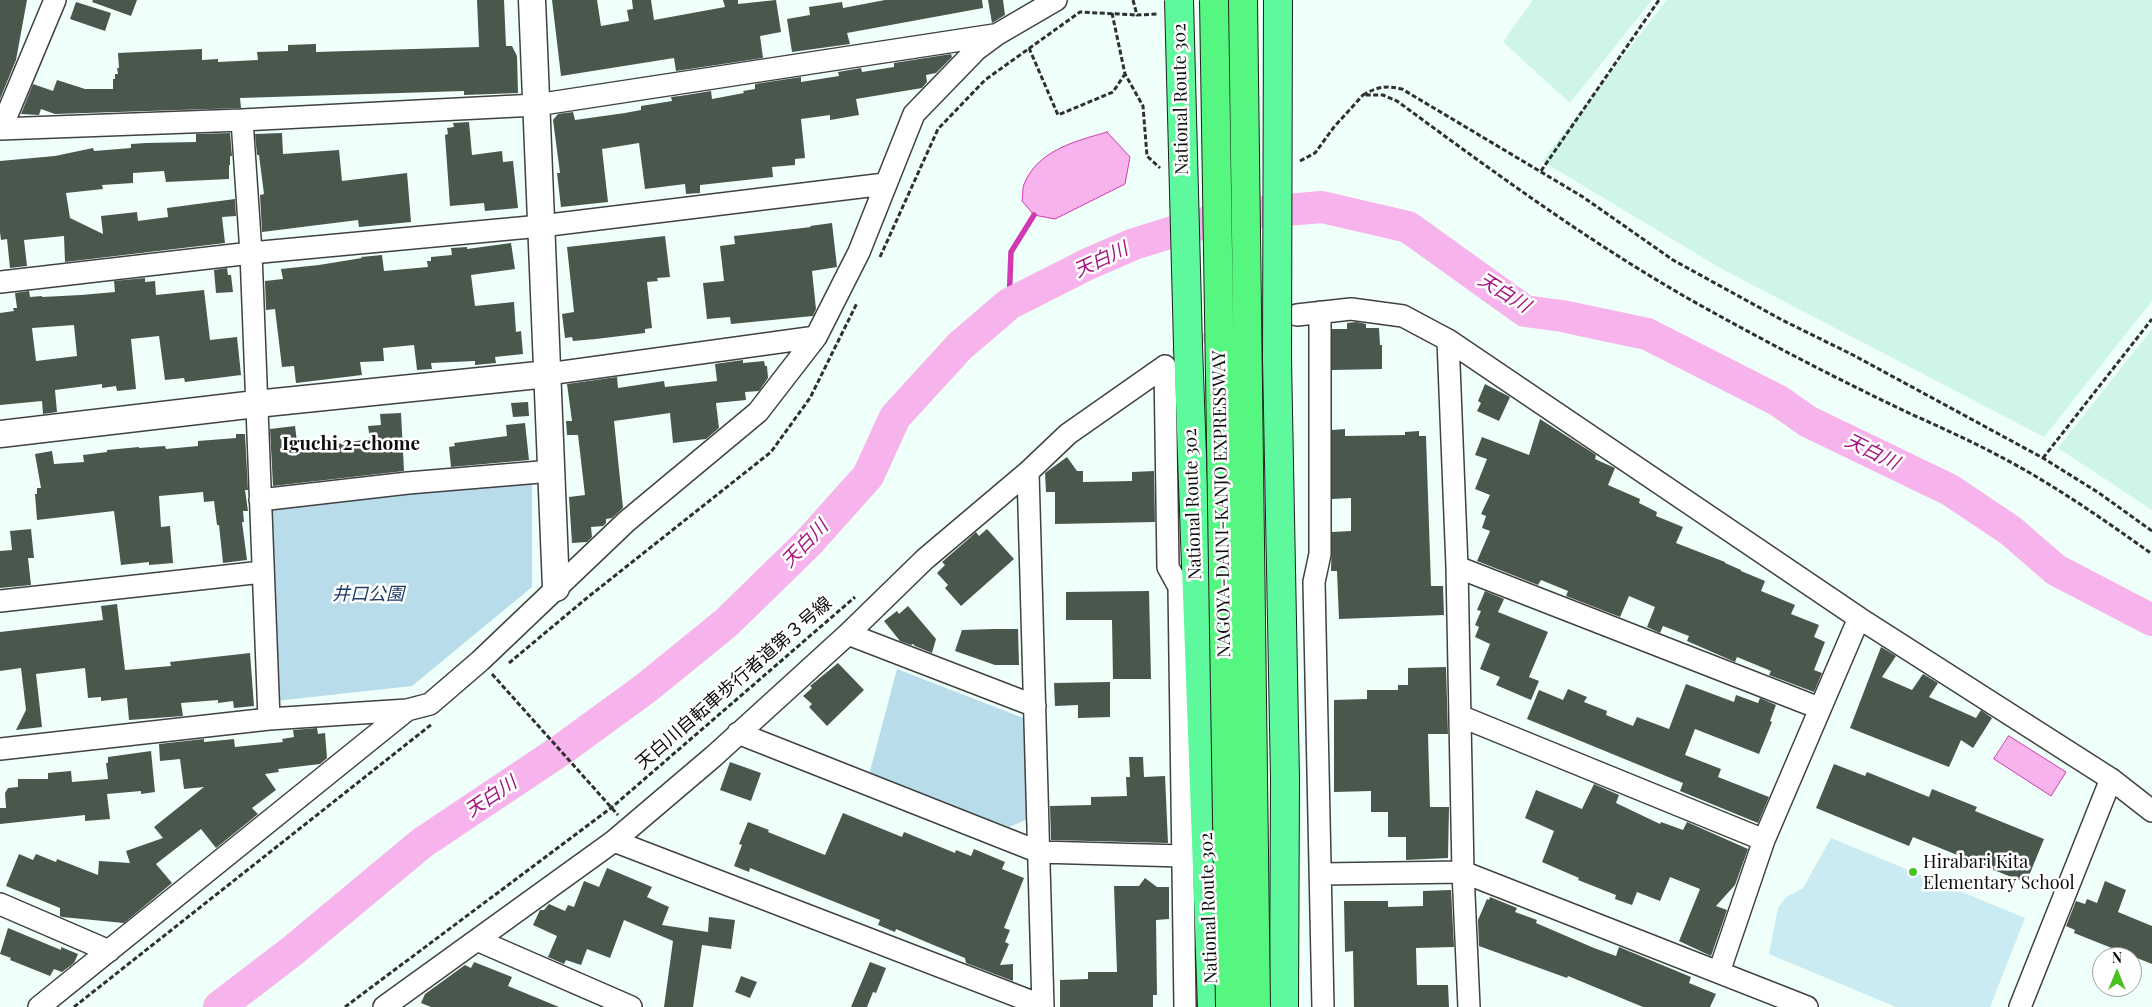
<!DOCTYPE html>
<meta charset="utf-8">
<style>
body{margin:0}
#map{position:relative;width:2152px;height:1007px;overflow:hidden;background:#effff9;font-family:"Playfair Display",serif}
canvas{display:block}
.north{position:absolute;left:2092px;top:947px;width:50px;height:50px;box-sizing:border-box;background:#fff;border:1px solid #9f9f9f;border-radius:50%;rotate:0deg;font-size:14px;font-weight:700;line-height:20px;text-align:center;color:#0e0e0e}
.north::after{content:'';display:block;margin:auto;width:18px;height:22px;background:#4ac123;clip-path:polygon(50% 0,100% 100%,50% 72%,0 100%)}
</style>
<div id="map">
<canvas width="2152" height="1007"></canvas>
<div class="north">N</div>
</div>
<script>
const ctx = document.querySelector('canvas').getContext('2d');
ctx.lineJoin = 'round';
function paint(path, color) {
  ctx.fillStyle = color;
  ctx.fill(path, 'evenodd');
}
function stroke(path, color, width, dash) {
  ctx.strokeStyle = color;
  ctx.lineWidth = width;
  ctx.lineCap = dash ? 'butt' : 'round';
  ctx.setLineDash(dash || []);
  ctx.stroke(path);
}
function drawText(font, color, halo, rows, align = 'center') {
  ctx.font = font + ' "Playfair Display","Noto Sans JP",serif';
  ctx.lineWidth = 5;
  ctx.setLineDash([]);
  ctx.textBaseline = 'middle';
  ctx.strokeStyle = halo;
  ctx.fillStyle = color;
  for (const [text, x, y, turn = 0] of rows) {
    ctx.save();
    ctx.translate(x, y);
    ctx.rotate((+turn || 0) * Math.PI / 180);
    ctx.textAlign = isNaN(turn) ? turn : align;
    if (halo) ctx.strokeText(text, 0, 0);
    ctx.fillText(text, 0, 0);
    ctx.restore();
  }
}
paint(new Path2D(`
 M1533,0H1652L1570,103L1503,42Z
 M1667,0H2152V301L2044,437L1722,269L1542,161Z
 M2152,329V510L2058,448Z`), '#cff5eb');
paint(new Path2D(`
 M532,481V587L412,686L275,701L268,507Z
 M897,669L1026,719L1028,819L1009,827L869,775Z`), '#b8dcea');
paint(new Path2D(`
 M1831,838L2025,918L1990,1007H1896L1769,954L1778,908L1786,897L1803,888Z`), '#caebf1');
const water = new Path2D(`
 M1107,132L1130,157L1125,184L1055,219L1034,215L1022,201C1023,195 1022,187 1025,182C1039,150 1076,141 1107,132Z
 M2009,736L2066,772L2051,796L1994,759Z`);
paint(water, '#f7b3eb');
stroke(water, '#d039b1', 1);
stroke(new Path2D(`
 M1009,304L1011,252L1034,215`), '#d039b1', 5.5);
stroke(new Path2D(`
 M219,1007L291,952L422,843L561,750L646,688L726,623L808,543L868,476L895,417L960,346L1009,304L1088,264L1134,244L1192,226L1251,213L1322,207L1408,227L1525,311L1562,316L1647,334L1779,401L1807,421L1950,490L2011,531L2056,570L2152,620`), '#f7b3eb', 32);
paint(new Path2D(`
 M0,0H27L16,60L0,99Z
 M93,0H137L131,16L92,2Z
 M477,0H504L506,46H512L517,56L518,93L464,95V91L240,98L241,108L55,114L41,109L39,115L21,114L33,84L53,91L57,80L85,89H113V79H115V74H118L117,68H119L118,53L202,49V60L218,59V62L258,60L257,52L288,51V45L316,44V52L479,47Z
 M552,0H597L601,26L629,21L627,10L633,9L632,0H651L654,20L725,7L723,0H738V4L776,0L781,32L760,36L763,58L676,71L674,58L561,76Z
 M885,0H982L983,8L847,33L850,44L792,52L787,19L810,15L809,7L842,2L843,8Z
 M988,0H1003L1005,15L992,23Z
 M76,2L111,13L105,31L70,19Z
 M951,54L952,57L936,73L926,75L927,82L922,88L856,99L859,115L830,120V115L801,119L805,158L795,159V165L772,167L773,177L700,185V193L686,194L685,184L645,189L639,143L602,149L608,202L561,207L557,173H560L553,120L558,114L573,112L575,120L625,113L641,110V106L672,101L671,97L680,96L711,91L712,99L744,93L743,91L755,89V84L801,77V82L839,76L838,72L861,68L862,72L894,67V63Z
 M469,122L472,155L502,151L503,162L513,161L518,208L485,211L484,203L450,206L445,135L448,134L447,128L454,127L453,123Z
 M230,133L232,156H230V165H229V179L166,182L164,171L133,173V183L102,185L103,189L66,193L70,218L103,234L101,216L137,212L138,221L168,217L167,208L235,199L236,216L222,217L225,243L65,262L64,236L24,240L27,266L10,268L7,239L1,240L0,232V161L55,156L93,148L94,151L131,148V144L146,143L196,142V134Z
 M282,133L283,154L339,150L342,181L407,173L411,222L359,227L358,220L262,232L260,195L264,194L259,155H257L255,134Z
 M832,223L837,267L812,271L816,309L813,316L731,324L730,317L707,319L703,283L724,281L720,246L735,244L734,236L811,227L810,226Z
 M665,236L670,277L657,278L658,281L647,282L652,328L645,329V333L596,339L573,341L572,337L565,338L562,314L574,312L567,247Z
 M511,243L515,269L471,275L475,306L514,302L516,332L521,331L523,354L495,357L496,363L475,365V361L431,363L432,369L417,370L414,345L383,348L384,361L360,362L362,375L296,383L294,366L282,367L275,309L266,310L265,281L283,279L281,269L319,265L362,258L361,257L382,255L384,271L428,267L427,261H431V257L452,255L451,248L467,247V249Z
 M227,268L228,275H231L233,292L216,293L214,270Z
 M145,278V282L155,281L156,295L204,290L210,340L237,337L241,375L185,382L184,378L165,380L159,336L131,339L136,389L117,391L116,386L102,388V384L55,390L57,412L43,414L42,401L0,405V313L14,311L13,308H17L15,293L29,291L30,297L42,296V297L81,295L115,292L114,281ZM74,325L77,356L36,361L32,328Z
 M1357,322L1366,324V328H1379L1380,345H1382V369L1332,370V329H1347V323Z
 M743,360V363L764,361L765,366H767L768,378L759,391L745,392L746,400L716,403L719,428L706,439L673,443L670,413L614,421L623,508L612,518L606,519V523L603,526L591,527L592,537L587,542L572,543L569,497L585,495L578,435H567L566,421H572L567,384L617,377L618,388L664,381L665,387L717,381L715,364Z
 M1485,384L1510,397L1499,421L1477,411L1481,403L1478,401Z
 M528,402L529,416L513,417L511,403Z
 M401,413L404,471L273,486L270,429L295,426L298,450L370,439L368,426L381,425L380,414Z
 M1540,419L1596,455L1595,459L1615,468L1608,485L1640,499L1639,503L1657,512L1656,516L1683,527L1676,543L1725,562V563L1741,570V571L1765,581L1761,591L1795,605L1791,614L1819,625L1814,637L1825,642L1814,670L1822,673L1814,692L1769,675L1771,671L1737,657L1735,662L1687,641L1689,636L1663,626L1660,633L1647,627L1655,607L1629,596L1620,617L1566,596L1568,591L1541,580L1538,585L1477,561L1490,531L1482,528L1486,516L1481,514L1490,495L1475,489L1487,459L1475,455L1482,437L1529,455Z
 M525,423L529,460L451,467L449,447L455,446L454,443L507,436L506,425Z
 M1345,429V436L1405,435V432L1419,431V436H1426L1431,586H1443L1444,615L1339,619L1337,571H1331L1332,532L1351,531V498L1332,499V430Z
 M236,434H245L248,490H245L248,511H243L244,522H242L247,560L223,563L219,525H217L214,501L204,502L203,492L159,496L161,527L170,526L173,563L149,565V562L121,565L114,511L37,520L35,494H37V488H41L35,454L52,451L54,464L84,462L83,455L107,452V450L139,447V448L165,446L166,449L198,446V441L236,438Z
 M1067,457L1077,471H1083V482L1132,481V472L1154,471L1155,522L1055,524V492H1046L1045,473Z
 M31,529L34,558H28L31,585L0,588V551L12,550L10,531Z
 M987,529L1014,559L961,606L945,588L948,585L937,573L945,565L942,562L965,542L976,532L979,536Z
 M1149,591L1151,679H1113L1112,620H1066V592Z
 M1485,591L1504,599L1498,612L1548,632L1529,677L1539,681L1531,700L1496,685L1500,677L1480,669L1490,644L1475,637L1479,627L1475,625L1481,611L1477,610Z
 M117,604L125,670L171,666L170,662L250,653L254,706L234,708L233,701L218,703V700L181,703L183,716L129,720L127,698L101,701V697L88,698L85,668L36,674L42,727L16,730L26,710L21,668L0,671V632L103,620L101,606Z
 M908,606L936,639L932,653L915,646L913,644L911,645L900,641L884,621L897,611L899,614Z
 M993,629H1018L1019,665H995L955,651L962,630Z
 M1881,647L1896,656L1882,677L1912,690L1923,674L1938,683L1929,697L1976,718L1981,710L1992,718L1973,748L1961,740L1949,767L1850,728Z
 M838,663L864,690L827,726L809,707L812,704L803,696L812,688L810,686Z
 M1446,667L1448,734H1428L1430,807H1449L1448,858L1406,860V837H1388V812H1371V791L1334,792V700L1367,699V690H1398V685H1408V668Z
 M1110,682V717L1078,718V705L1055,706L1054,683Z
 M1686,684L1734,702L1736,695L1758,703L1760,698L1776,705L1770,721L1772,722L1759,754L1695,729L1685,755L1721,769L1718,777L1769,797L1758,823L1680,791L1683,783L1527,719L1539,690L1563,700L1568,689L1587,697L1584,702L1607,711L1606,715L1633,726L1637,717L1669,729Z
 M317,728L318,734L325,733L327,758L320,764L278,769L279,772L265,774L276,790L252,808L258,814L216,848L201,829L156,864L172,883L124,923L62,917L60,916V908L6,886L19,854L33,860L36,854L56,862L57,859L98,875L99,861L130,863L126,851L163,838L154,827L204,787L184,789L180,759L160,761L159,744L204,739V742L234,739L235,747L283,742L282,739L294,737L293,730Z
 M151,751L155,792L141,794V791L107,794L110,819L85,821V815L0,824V808H6L5,793L8,788L18,787V779H48V773L71,771L72,782L108,779L106,763H108V757Z
 M1129,757H1143L1144,777L1165,776L1168,843L1051,840L1050,806L1091,805V797L1127,796L1126,777H1130Z
 M730,762L761,773L751,801L720,790Z
 M1834,764L1865,776L1867,772L1929,797L1932,789L1977,807L1975,811L2044,839L2026,883L1913,837L1909,846L1816,808Z
 M1594,784L1619,795L1616,803L1660,824L1661,822L1683,830L1687,822L1748,849L1735,885L1716,906L1727,910L1711,956L1679,941L1700,889L1670,877L1660,901L1637,892L1632,905L1615,899L1616,895L1578,880L1579,878L1542,862L1554,831L1525,818L1536,790L1582,809Z
 M843,813L902,837L904,832L955,853L956,850L971,856L974,849L1005,862L1002,869L1024,878L1004,928L1010,930L1005,942L1009,944L1000,965L1013,964V981L966,963L965,958L931,944L896,929L895,932L878,925L880,920L750,868L749,872L734,866L742,845L739,844L748,822L769,830L768,832L825,855Z
 M607,868L652,887L647,897L669,907L662,925L708,932L709,917L735,920L731,949L702,945L693,1007H664L673,941L624,920L610,958L587,949L581,965L566,960L564,964L548,957L557,936L533,925L540,910H544L549,904L565,911L568,905L574,907L584,881L599,887Z
 M1145,878L1157,887H1169V919L1156,920L1157,995H1153V1007H1060V980L1088,979V972H1117L1114,886H1139Z
 M2105,881L2126,890L2118,912L2152,926V964L2074,933L2075,930L2066,926L2076,901L2085,904L2087,899L2097,903Z
 M1451,890L1454,947L1416,948L1417,985H1448L1449,1007H1354L1353,951L1345,952L1344,901H1388V907L1423,906V891Z
 M1490,897L1517,908L1515,912L1537,920L1536,923L1594,948L1616,956L1619,947L1691,977L1689,983L1716,994L1710,1007H1643L1568,976L1567,978L1479,946L1478,920L1487,899L1489,900Z
 M8,928L61,950V947L78,954L74,963L62,972L54,969L50,976L10,960L11,958L0,954Z
 M474,962L512,977L508,986L559,1007H431L421,1003L425,994L465,965L471,968Z
 M870,962L886,968L876,993L873,992L867,1007H851Z
 M741,976L757,982L750,998L735,992Z`), '#4a574d');
stroke(new Path2D(`
 M1176,359L1238,328L1292,316`), '#cddbd6', 21, [21, 11]);
const minor = new Path2D(`
 M242,120L251,253L269,719
 M0,129L242,120L536,105L994,35
 M1,129L55,0
 M0,282L251,253L541,226L885,184
 M1320,312V554L1314,582L1323,1007
 M1297,315L1351,309L1403,316L1448,340L1859,618L2111,779L2152,811
 M1448,340L1457,567L1463,872L1469,1007
 M1165,366L1168,567L1179,587L1185,1007
 M548,374L816,337
 M1028,472L1043,1007
 M260,500L408,483L552,471
 M1457,567L1819,708
 M0,601L262,572
 M848,634L1035,706
 M1460,716L1764,840
 M738,733L1039,852L1182,856
 M0,749L269,719L407,710L430,704L480,661L627,521L758,412L816,337L859,252L914,114L977,49L996,35L1056,0
 M614,841L1043,1006
 M1322,874L1463,872L1807,1007
 M0,904L109,951
 M477,940L631,1007
 M1719,972L1764,840L1859,618
 M39,1007L407,710
 M384,1007L614,841L714,756L848,634L925,559L1028,472L1068,434L1165,366
 M2020,1007L2111,779`);
const tertiary = new Path2D(`
 M532,0L556,588
 M0,434L256,404L548,374`);
const trunk = new Path2D(`
 M1188,346L1212,1007
 M1277,358L1285,779L1284,1007`);
stroke(minor, '#414141', 24);
stroke(tertiary, '#414141', 29);
stroke(trunk, '#1f1f1f', 30);
stroke(new Path2D(`
 M1133,0L1137,15L1158,14
 M1112,13L1125,74L1143,106L1147,156L1160,168
 M1029,48L1058,115L1113,92L1125,74
 M1300,161L1315,153L1334,127L1363,95
 M1541,171L1659,0
 M880,257L938,129L985,80L1080,12L1137,15
 M2043,458L2152,319
 M2152,531L2099,493L2043,458L1853,355L1782,320L1673,260L1583,197L1402,89C1386,85 1377,87 1363,95H1383L1397,101C1495,173 1593,245 1698,304C1768,343 1839,380 1911,414C1949,431 1986,448 2023,469C2067,494 2110,524 2152,554
 M509,663L588,597L771,452L810,398L857,303
 M492,674L618,815
 M74,1007L432,724
 M345,1007L611,808L855,597`), '#303030', 3, [5, 2.5]);
stroke(minor, '#fff', 21);
stroke(tertiary, '#fff', 26);
stroke(trunk, '#5df99c', 28);
const trunkBridge = new Path2D(`
 M1179,0L1188,346
 M1277,358L1278,0`);
const motorwayBridge = new Path2D(`
 M1214,0L1230,1007
 M1243,0L1256,1007`);
stroke(trunkBridge, '#1f1f1f', 30, []);
stroke(motorwayBridge, '#1f1f1f', 30, []);
stroke(trunkBridge, '#5df99c', 28);
stroke(motorwayBridge, '#56f780', 28);
for (const [x, y, r, color] of [
 [1913,872,5,"#4ac123"]
]) {
  const dot = new Path2D();
  dot.arc(x, y, r, 0, 2 * Math.PI);
  ctx.fillStyle = color;
  ctx.fill(dot);
  stroke(dot, '#fff', 2);
}
drawText('18px', '#0e0e0e', '#fff', [
 ["National Route 302",1181,99,-91],
 ["National Route 302",1193,504,-92],
 ["NAGOYA-DAINI-KANJO EXPRESSWAY",1222,504,-91],
 ["天白川自転車歩行者道第３号線",734,683,-41],
 ["National Route 302",1209,908,-92]
]);
drawText('italic 18px', '#1d3b68', '#fff', [
 ["井口公園",368,594]
]);
drawText('18px', '#0e0e0e', '#fff', [
 ["Hirabari Kita",1923,862],
 ["Elementary School",1923,883]
], 'left');
drawText('italic 19px', '#a31581', '#fff', [
 ["天白川",1101,260,-25],
 ["天白川",1504,293,32],
 ["天白川",1872,452,26],
 ["天白川",805,544,-46],
 ["天白川",491,797,-34]
]);
drawText('bold 19px', '#0e0e0e', '#fff', [
 ["Iguchi 2-chome",351,444]
]);
</script>
